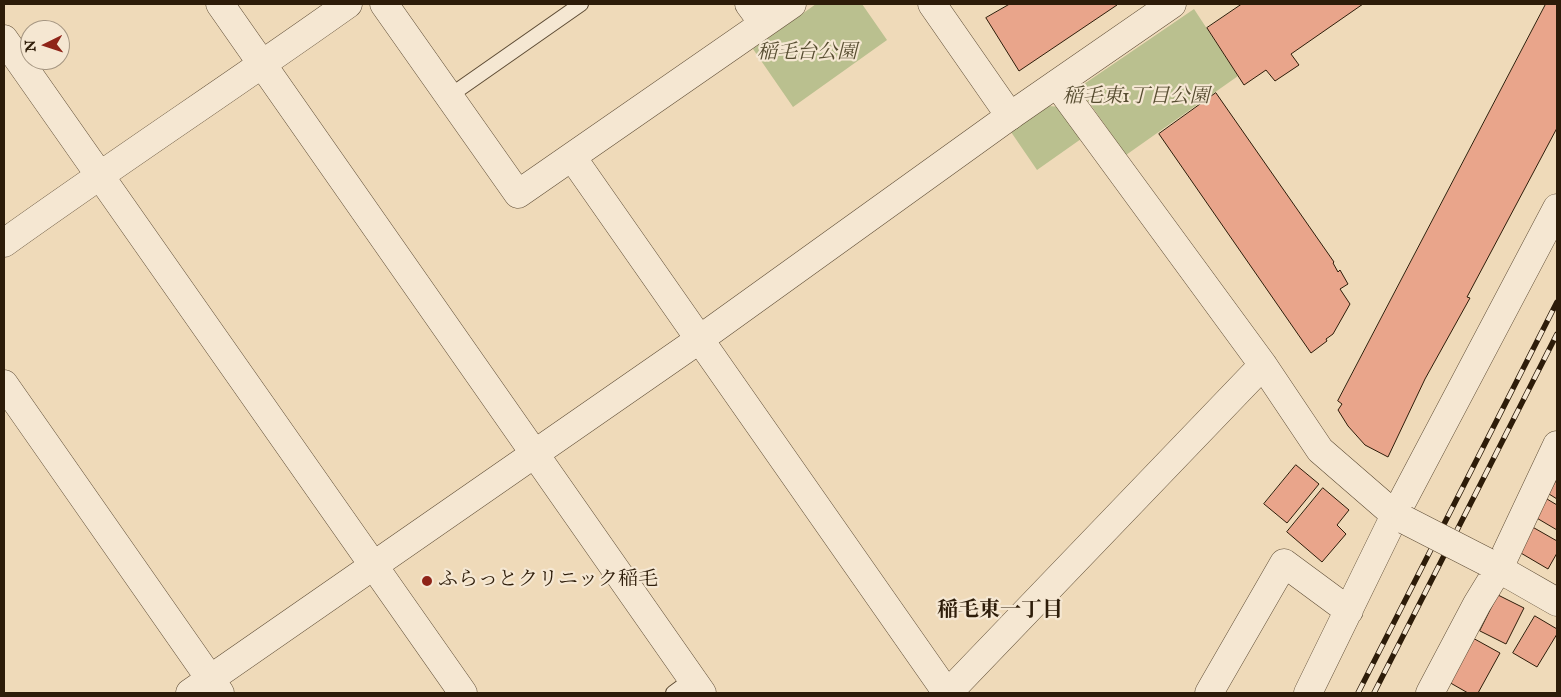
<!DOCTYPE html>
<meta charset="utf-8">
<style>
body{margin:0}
#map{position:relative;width:1561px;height:697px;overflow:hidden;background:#efdab9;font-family:"IM FELL English",serif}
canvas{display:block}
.frame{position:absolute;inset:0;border:5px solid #2d1c09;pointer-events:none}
.north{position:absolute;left:20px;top:20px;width:50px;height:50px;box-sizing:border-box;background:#f5e7d2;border:1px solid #a59682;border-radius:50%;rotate:266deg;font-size:14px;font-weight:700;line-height:20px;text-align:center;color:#2d1c09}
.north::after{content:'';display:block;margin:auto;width:18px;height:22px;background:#8f2418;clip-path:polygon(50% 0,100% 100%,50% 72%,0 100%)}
</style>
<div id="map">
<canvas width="1561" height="697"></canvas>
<div class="frame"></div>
<div class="north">N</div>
</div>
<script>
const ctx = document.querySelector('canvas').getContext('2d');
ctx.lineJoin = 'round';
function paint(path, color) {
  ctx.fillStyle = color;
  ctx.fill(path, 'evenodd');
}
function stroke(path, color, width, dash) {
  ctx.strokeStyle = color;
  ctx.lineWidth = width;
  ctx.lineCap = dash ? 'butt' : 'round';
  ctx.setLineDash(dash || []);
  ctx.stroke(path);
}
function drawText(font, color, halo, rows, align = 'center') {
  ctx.font = font + ' "IM FELL English","Noto Serif JP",serif';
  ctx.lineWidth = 4.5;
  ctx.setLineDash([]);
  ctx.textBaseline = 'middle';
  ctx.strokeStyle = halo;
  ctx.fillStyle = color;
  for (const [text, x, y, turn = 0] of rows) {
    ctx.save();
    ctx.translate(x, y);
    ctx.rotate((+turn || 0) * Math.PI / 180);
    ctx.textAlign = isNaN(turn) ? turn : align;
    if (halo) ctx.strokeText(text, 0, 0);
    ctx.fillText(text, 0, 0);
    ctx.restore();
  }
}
paint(new Path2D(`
 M816,4H862L887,40L793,107L753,49Z
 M1194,9L1238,76L1126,155L1081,91L1084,84Z
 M1049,106L1060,107L1081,139L1037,170L1011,132Z`), '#bac08f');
const building = new Path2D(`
 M1010,4H1116L1117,5L1019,71L986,18Z
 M1242,4H1363L1291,54L1299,65L1275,81L1266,70L1244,85L1207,28Z
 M1546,4H1557V128L1467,297L1470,298L1425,379L1388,457L1365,445L1348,426L1338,410L1342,404L1338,401Z
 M1216,93L1334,262L1333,263L1338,272L1340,270L1348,284L1340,289L1350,304L1333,334L1326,339L1327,341L1311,353L1159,134Z
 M1296,465L1319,484L1287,523L1264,504Z
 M1557,479V499L1549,494Z
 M1323,488L1349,510L1337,525L1346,534L1322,562L1287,532Z
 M1547,499L1557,505V530L1535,517Z
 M1529,525L1557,541V553L1548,569L1514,549Z
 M1498,595L1524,608L1506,644L1480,631Z
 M1535,616L1557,629V634L1537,667L1513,653Z
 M1471,637L1500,653L1478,693H1468L1447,681Z`);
paint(building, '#e9a58b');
stroke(building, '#2d1c09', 1);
const service = new Path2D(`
 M448,97L581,4
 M673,693L692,679`);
const minor = new Path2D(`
 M220,4L702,693
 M384,4L518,194L792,4
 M749,4L763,23
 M932,4L1010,116
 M4,39L463,693
 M1057,84L1263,365L1320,450L1395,515L1405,520
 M572,157L947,693
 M4,243C117,162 234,85 348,4
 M4,384L220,693
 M1487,562L1557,602
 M948,693L1263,365
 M1209,693L1284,563L1349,611
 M1308,693L1395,515L1557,208
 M1430,693L1477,604L1499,568L1557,445`);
const tertiary = new Path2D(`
 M190,693L700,339L1010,116L1172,4`);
stroke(service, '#5e4c35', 16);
stroke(minor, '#5e4c35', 29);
stroke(tertiary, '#5e4c35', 29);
stroke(service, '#f5e7d2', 14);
stroke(minor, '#f5e7d2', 28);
stroke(tertiary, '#f5e7d2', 28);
const rail = new Path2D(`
 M1358,693L1557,302
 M1374,693L1557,334`);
stroke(rail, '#2d1c09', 5.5);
stroke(rail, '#f5e7d2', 4, [11]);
const minorBridge = new Path2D(`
 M1405,520L1487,562`);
stroke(minorBridge, '#5e4c35', 29, []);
stroke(minorBridge, '#f5e7d2', 28);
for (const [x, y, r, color] of [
 [427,581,6,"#8f2418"]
]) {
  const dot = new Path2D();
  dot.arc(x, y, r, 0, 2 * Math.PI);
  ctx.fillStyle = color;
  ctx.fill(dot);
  stroke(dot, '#f5e7d2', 2);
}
drawText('italic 20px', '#574d31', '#f5e7d2', [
 ["稲毛台公園",807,54],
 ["稲毛東1丁目公園",1136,98]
]);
drawText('20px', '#2d1c09', '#f5e7d2', [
 ["ふらっとクリニック稲毛",438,581]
], 'left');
drawText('bold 21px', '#2d1c09', '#f5e7d2', [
 ["稲毛東一丁目",1000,612]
]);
</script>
